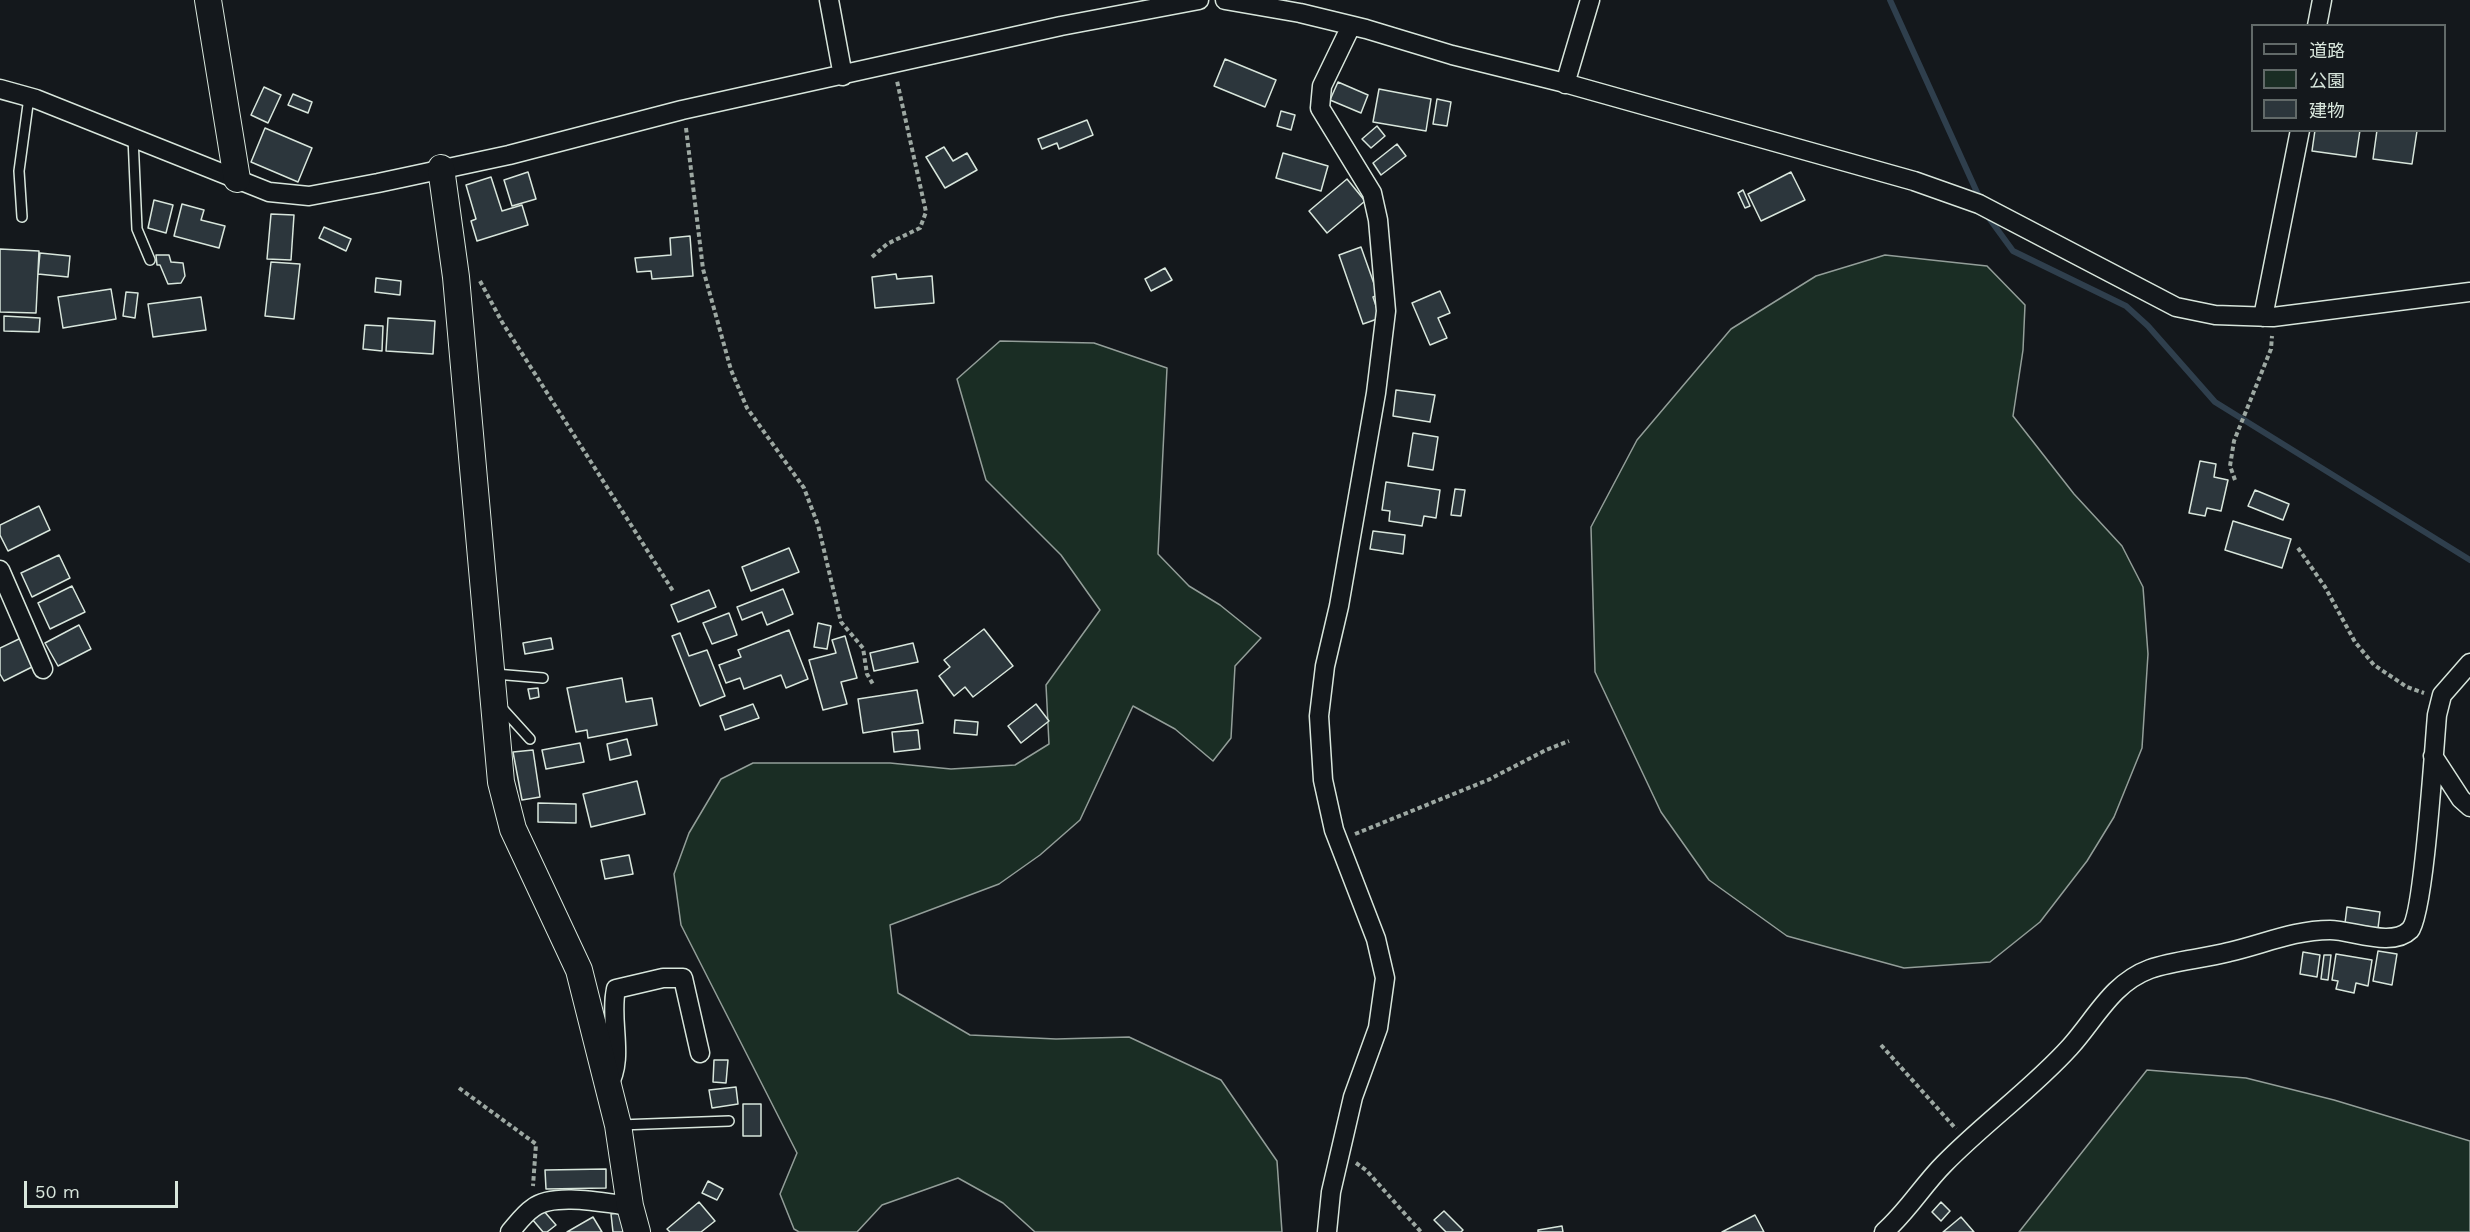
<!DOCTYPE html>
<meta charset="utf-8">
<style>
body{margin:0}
#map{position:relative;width:2470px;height:1232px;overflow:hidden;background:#14181c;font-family:"Work Sans","Noto Sans JP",sans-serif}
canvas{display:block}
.legend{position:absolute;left:2251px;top:24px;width:195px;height:108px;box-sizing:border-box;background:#14181c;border:2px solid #626a69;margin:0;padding:8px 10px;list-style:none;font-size:18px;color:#d8e6dc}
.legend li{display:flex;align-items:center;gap:12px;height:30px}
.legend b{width:30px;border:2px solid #626a69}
.scale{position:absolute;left:24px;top:1181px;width:154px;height:27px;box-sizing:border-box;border:3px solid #d8e6dc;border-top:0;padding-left:8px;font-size:18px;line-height:21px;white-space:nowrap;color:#d8e6dc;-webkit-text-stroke:4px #14181c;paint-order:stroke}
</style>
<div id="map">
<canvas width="2470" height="1232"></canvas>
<ul class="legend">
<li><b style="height:8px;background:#14181c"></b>道路</li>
<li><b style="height:16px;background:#1a2d24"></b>公園</li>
<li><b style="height:16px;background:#2c363c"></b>建物</li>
</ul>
<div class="scale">50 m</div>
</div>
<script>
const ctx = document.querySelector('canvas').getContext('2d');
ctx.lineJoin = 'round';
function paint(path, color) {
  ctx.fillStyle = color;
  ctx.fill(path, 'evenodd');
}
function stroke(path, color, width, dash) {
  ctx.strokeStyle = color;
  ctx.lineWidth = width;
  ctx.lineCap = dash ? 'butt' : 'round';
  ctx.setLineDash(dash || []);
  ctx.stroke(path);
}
const green = new Path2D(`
 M1885,255L1987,266L2025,305L2023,350L2013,416L2074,494L2122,546L2143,587L2148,654L2142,748L2114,817L2087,861L2040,922L1990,962L1904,968L1787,936L1709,880L1661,812L1595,672L1591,527L1637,440L1731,329L1816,276Z
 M1000,341L1094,343L1167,368L1158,554L1189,586L1220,605L1261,638L1235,666L1231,738L1213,761L1175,729L1133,706L1080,820L1040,855L999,884L890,925L898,993L970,1035L1056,1039L1129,1037L1221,1080L1277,1161L1282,1232H1035L1003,1203L958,1178L882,1205L857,1232H799L794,1229L780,1194L797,1153L681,925L674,874L689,833L721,779L753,763H890L951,769L1015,765L1049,744L1046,685L1100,610L1061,555L986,480L957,379Z
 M2147,1070L2246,1078L2334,1100L2470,1141V1232H2019Z`);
paint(green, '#1a2d24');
stroke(green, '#939e99', 1.5);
stroke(new Path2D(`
 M1890,0L1980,199
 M1986,214L2013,251L2126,306L2148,326L2215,402L2470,560`), '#2f3f4d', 6);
const building = new Path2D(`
 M1225,59L1276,80L1265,107L1214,86Z
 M1338,82L1368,95L1361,113L1330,100Z
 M264,87L281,95L268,123L251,115Z
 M1379,89L1431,99L1426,131L1373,122Z
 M293,94L312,102L308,113L288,105Z
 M1437,99L1451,102L1447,126L1433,124Z
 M1281,111L1295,115L1291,130L1277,126Z
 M1087,120L1093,135L1059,149L1057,143L1042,149L1038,139Z
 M1377,126L1385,136L1371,148L1362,139Z
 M265,128L312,148L298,182L251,162Z
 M2315,130H2360L2356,157L2312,151Z
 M2377,130L2417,131L2412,164L2373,159Z
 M1397,144L1406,156L1381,175L1373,163Z
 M944,147L953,161L967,153L977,170L945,188L926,157Z
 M1283,153L1328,166L1321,191L1276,178Z
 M528,172L536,199L512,206L504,180Z
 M1791,172L1805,200L1761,221L1748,194Z
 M491,177L502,211L522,205L528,225L477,241L471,221L476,219L466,185Z
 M1347,179L1365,201L1327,233L1309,211Z
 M1743,190L1750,206L1745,208L1738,193Z
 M154,200L173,205L166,233L148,228Z
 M182,204L204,210L201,220L225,226L219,248L174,236Z
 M271,214L294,215L291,260L267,259Z
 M324,227L351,239L346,251L319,238Z
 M690,236L693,276L652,279L651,271L637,272L635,258L671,255L670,238Z
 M1361,247L1378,295L1373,297L1380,318L1363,324L1339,255Z
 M0,249L39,251L36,313L0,312Z
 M40,253L70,256L68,277L38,274Z
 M156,255H169L171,262L183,263L185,276L181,283L168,284L160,265H157Z
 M271,262L300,264L294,319L265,316Z
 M1165,268L1172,280L1151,291L1145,279Z
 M896,274L897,279L932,276L934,303L875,308L872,277Z
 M376,278L401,281L400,295L375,292Z
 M111,289L116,319L63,328L58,297Z
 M1440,291L1450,313L1438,318L1447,338L1430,345L1412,303Z
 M126,292L138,293L135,318L123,316Z
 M201,297L206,330L153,337L148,304Z
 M4,316L40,318L39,332L4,331Z
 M388,318L435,321L433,354L386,351Z
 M365,325L383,326L382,351L363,349Z
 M1396,390L1435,395L1430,422L1393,416Z
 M1413,433L1438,437L1433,470L1408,466Z
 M2200,461L2216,464L2214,477L2228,480L2221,511L2207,508L2205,516L2189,513Z
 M1386,482L1440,490L1436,518L1424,516L1422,526L1389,521L1390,511L1382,510Z
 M1455,489L1465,490L1461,516L1451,515Z
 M2255,490L2289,504L2283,520L2248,506Z
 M39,506L50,530L8,551L0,535V525Z
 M2233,521L2291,539L2282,568L2225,550Z
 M1373,531L1405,535L1403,554L1370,549Z
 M789,548L799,572L751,591L742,567Z
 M59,555L70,578L32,597L21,573Z
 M72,586L85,612L50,629L38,603Z
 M783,589L793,614L767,625L762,612L742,620L737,607Z
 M709,590L716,607L678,622L671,605Z
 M729,613L737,635L712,644L703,623Z
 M818,623L831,626L827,649L814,647Z
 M79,625L91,649L58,666L45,643Z
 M984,629L1013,666L973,697L965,687L954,696L939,676L950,667L944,660Z
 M789,630L808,679L786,688L781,675L744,689L740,678L726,683L719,665L741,657L738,650Z
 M680,633L689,656L707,650L725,696L700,706L672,636Z
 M845,636L857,678L841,682L847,704L823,710L809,660L836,653L832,640Z
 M21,638L34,666L4,681L0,674V648Z
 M551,638L553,649L525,654L523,643Z
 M913,643L918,662L874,671L870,653Z
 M622,678L626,702L652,698L657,725L588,738L587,730L576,732L567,688Z
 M538,688L539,697L530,699L528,689Z
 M917,690L923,723L863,733L858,699Z
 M753,704L759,718L725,730L720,716Z
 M1036,704L1049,721L1021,743L1008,726Z
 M955,720L978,722L977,735L954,733Z
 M918,730L920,749L894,752L892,732Z
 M627,739L631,755L610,760L607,744Z
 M580,743L584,762L546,769L542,750Z
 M533,750L540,797L522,800L513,752Z
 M637,781L645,814L591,827L583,794Z
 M538,803L576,804V823L538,822Z
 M629,855L633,874L605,879L601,860Z
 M2347,907L2380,912L2378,928L2345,923Z
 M2378,951L2397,954L2392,985L2373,981Z
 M2303,952L2320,955L2317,977L2300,974Z
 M2336,954L2372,960L2368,986L2356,983L2354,993L2336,989L2338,981L2332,980Z
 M2324,955H2331L2328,980L2321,979Z
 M714,1060H728L726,1083L713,1082Z
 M736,1087L738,1104L712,1108L709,1090Z
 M743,1104H761V1136H743Z
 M606,1169V1188L546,1189L545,1170Z
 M708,1181L723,1189L717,1200L702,1193Z
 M699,1202L715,1221L701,1232H670L667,1229Z
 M1941,1202L1950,1211L1941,1221L1932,1212Z
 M543,1210L556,1225L547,1232H543L532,1219Z
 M1444,1211L1463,1230L1461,1232H1446L1434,1220Z
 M621,1212L623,1232H613L611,1214Z
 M1755,1215L1764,1232H1722Z
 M593,1217L602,1232H567Z
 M1961,1217L1974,1232H1943Z
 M1562,1226L1563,1232H1538V1230Z`);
paint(building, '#2c363c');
stroke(building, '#d8e6dc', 1.5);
const lane = new Path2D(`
 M133,137L137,229L150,260
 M22,217L19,171L29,97
 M495,674L543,678
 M501,707L530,739
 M620,1125L729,1121`);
const street = new Path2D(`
 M829,0L843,76
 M1225,0L1300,13L1366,29L1452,55L1561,82L1914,181L1979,204L2176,307L2215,315L2273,317L2470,292
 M2317,26L2322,0
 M1565,84L1590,0
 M0,89L36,99L269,192L309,196L378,183L509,155L682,110L1061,26L1199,0
 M2263,317L2300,130
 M0,570L43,669
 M2433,756L2461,799L2470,807
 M608,1086C625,1058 609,1021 616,989L663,978H683L700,1053
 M510,1232C517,1224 524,1214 533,1208C553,1192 605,1203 630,1206
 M1327,1232L1331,1192L1353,1097L1378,1028L1385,978L1376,939L1334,830L1323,780L1319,716L1325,666L1339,606L1376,393L1386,311L1378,220L1372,193L1320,108L1322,86L1351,26
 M1884,1232C1907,1212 1923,1185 1944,1164C1984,1123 2032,1089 2070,1047C2096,1018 2112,983 2150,969C2175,960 2203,959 2229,952C2264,944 2294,930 2330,930C2352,930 2392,948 2410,930C2424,915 2434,748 2437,715L2442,695L2470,663`);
const secondary = new Path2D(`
 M208,0L237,179
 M441,168L456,277L501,782L513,829L579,970L618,1125L630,1206L637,1232`);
stroke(lane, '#d8e6dc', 12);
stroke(street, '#d8e6dc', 21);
stroke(secondary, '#d8e6dc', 28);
stroke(new Path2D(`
 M686,128L703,269L731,370L747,408L804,488L818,525L841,622L863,648L867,674L874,686
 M872,257L887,244L920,228L926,212L897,81
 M480,281L502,322L673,591
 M2235,480L2230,466L2234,441L2271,349L2272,336
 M2298,548L2325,587L2355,642L2374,665L2407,687L2424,693
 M1355,834L1488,780L1546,750L1569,741
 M1881,1045L1956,1129
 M459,1088L536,1144L533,1186
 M1356,1163L1366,1170L1421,1232`), '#9da8a2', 4, [4.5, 3]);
stroke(lane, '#14181c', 9);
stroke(street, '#14181c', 18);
stroke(secondary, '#14181c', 26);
</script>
